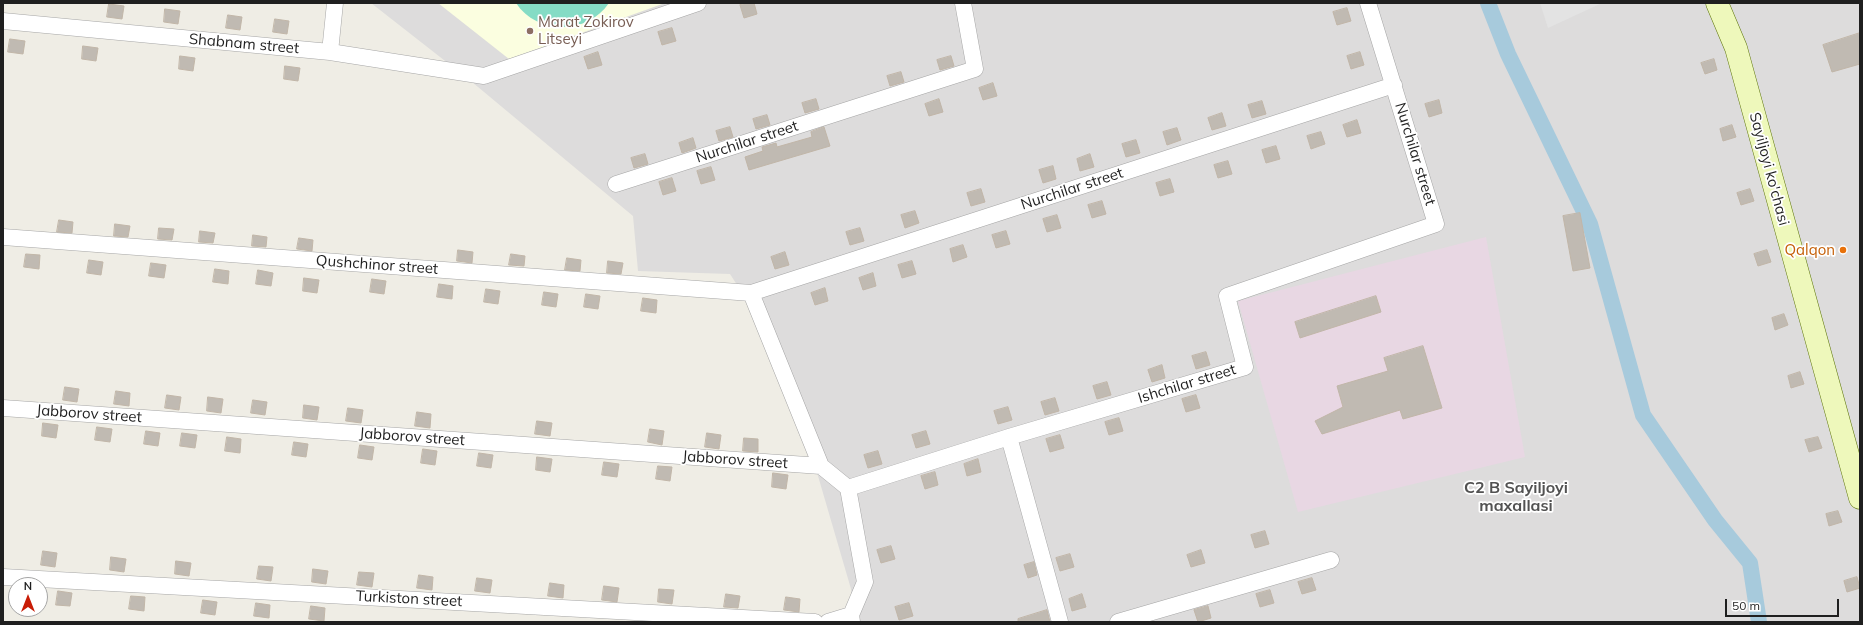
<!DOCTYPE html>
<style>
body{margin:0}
#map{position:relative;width:1863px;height:625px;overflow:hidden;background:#efede5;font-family:Mulish,sans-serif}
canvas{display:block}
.frame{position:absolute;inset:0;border:4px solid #1f1f1f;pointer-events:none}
.north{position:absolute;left:8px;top:577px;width:40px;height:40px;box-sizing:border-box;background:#fff;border:1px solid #a5a5a5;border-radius:50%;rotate:0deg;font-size:11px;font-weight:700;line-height:16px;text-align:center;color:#1f1f1f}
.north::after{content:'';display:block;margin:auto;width:14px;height:18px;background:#c81c06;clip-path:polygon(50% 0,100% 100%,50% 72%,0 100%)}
.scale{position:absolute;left:1725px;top:599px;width:114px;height:18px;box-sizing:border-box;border:2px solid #1f1f1f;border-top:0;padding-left:5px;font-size:12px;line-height:14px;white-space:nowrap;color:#1f1f1f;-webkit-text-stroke:3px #fff;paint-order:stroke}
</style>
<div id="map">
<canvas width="1863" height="625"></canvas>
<div class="frame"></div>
<div class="north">N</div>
<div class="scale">50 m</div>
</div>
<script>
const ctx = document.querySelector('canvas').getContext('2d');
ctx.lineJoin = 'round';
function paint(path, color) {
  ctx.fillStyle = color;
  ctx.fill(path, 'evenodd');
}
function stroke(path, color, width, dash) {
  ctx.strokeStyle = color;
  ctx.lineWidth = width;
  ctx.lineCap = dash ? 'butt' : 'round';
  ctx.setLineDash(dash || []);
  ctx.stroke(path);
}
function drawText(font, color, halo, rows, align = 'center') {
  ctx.font = font + ' Mulish,sans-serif';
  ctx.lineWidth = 3.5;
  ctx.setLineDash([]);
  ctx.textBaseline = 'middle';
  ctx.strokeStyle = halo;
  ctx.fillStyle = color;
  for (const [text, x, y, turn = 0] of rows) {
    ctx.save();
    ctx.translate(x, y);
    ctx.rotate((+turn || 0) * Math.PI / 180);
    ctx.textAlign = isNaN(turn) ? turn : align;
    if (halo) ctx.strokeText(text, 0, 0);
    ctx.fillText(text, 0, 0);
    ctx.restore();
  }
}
paint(new Path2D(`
 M371,3H1860V622H854L851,589L783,356L730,274L638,271L633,216L472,82Z`), '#dddcdc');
paint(new Path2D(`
 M1486,237L1525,457L1298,512L1238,301Z`), '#e8d7e3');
paint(new Path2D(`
 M438,3H665L509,59Z`), '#fbfee0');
paint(new Path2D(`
 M516,3H609C587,35 537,35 516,3Z`), '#85dcc5');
paint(new Path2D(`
 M1540,3H1602L1548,28Z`), '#e3e3e3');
stroke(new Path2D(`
 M1488,3L1508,54L1590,224L1643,415L1715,520L1750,563L1759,622`), '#a7cadc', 16);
const building = new Path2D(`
 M748,3H754L757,14L744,18L740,5Z
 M109,4L124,6L122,19L107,17Z
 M1347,8L1351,21L1337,25L1333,12Z
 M165,9L180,11L178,24L164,22Z
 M228,15L242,17L240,30L226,28Z
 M275,19L289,21L287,34L273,32Z
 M672,28L676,41L662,45L658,32Z
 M1860,33V64L1832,72L1823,45Z
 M10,39L25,41L23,54L8,52Z
 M83,46L98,48L96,61L82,59Z
 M598,52L602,65L588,69L584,57Z
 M1360,52L1364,65L1351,69L1347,56Z
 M180,56L195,58L193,71L179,69Z
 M951,56L954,66L940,70L937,60Z
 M1714,59L1717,70L1705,74L1701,63Z
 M285,66L300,68L298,81L284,79Z
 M901,72L904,82L890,86L887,76Z
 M993,83L997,96L983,100L979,88Z
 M816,99L819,109L805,113L802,103Z
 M939,99L943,112L929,116L925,104Z
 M1439,100L1442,113L1429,117L1425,104Z
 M1262,101L1266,114L1252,118L1248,105Z
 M1222,113L1226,126L1212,130L1208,118Z
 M767,115L770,125L756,129L753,119Z
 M1357,120L1361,133L1347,137L1343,125Z
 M1732,125L1736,137L1723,141L1720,129Z
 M730,127L733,137L719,141L716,131Z
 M824,127L830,146L749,170L745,157L763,151L762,147L776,143L777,147L812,137L811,132Z
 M1177,128L1181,140L1167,145L1163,132Z
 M1321,132L1325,144L1311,149L1307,136Z
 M693,138L696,148L682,153L679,143Z
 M1136,140L1140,153L1126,157L1122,144Z
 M1276,146L1280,159L1266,163L1262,150Z
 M645,154L648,164L634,168L631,158Z
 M1090,154L1094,167L1080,171L1077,159Z
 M1228,161L1232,174L1218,178L1214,165Z
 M1053,166L1056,179L1043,183L1039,170Z
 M711,167L715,180L701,184L697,171Z
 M672,178L676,191L663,195L659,182Z
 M1170,179L1174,192L1160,196L1156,183Z
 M981,189L985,202L971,206L967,193Z
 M1750,189L1754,201L1741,205L1737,193Z
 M1102,201L1106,214L1092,218L1088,205Z
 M915,211L919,223L905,228L901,215Z
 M1580,213L1590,268L1573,271L1563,216Z
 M1057,215L1061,228L1047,232L1043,219Z
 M59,220L73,222L72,233L57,232Z
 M115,224L130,226L128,237L114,236Z
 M159,228L174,229L172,240L158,239Z
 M860,228L864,241L850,245L846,232Z
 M200,231L215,233L213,243L199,242Z
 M1006,231L1010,244L996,248L992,235Z
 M253,235L267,237L266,247L252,246Z
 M299,238L313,240L312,251L297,249Z
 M963,245L967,257L953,262L950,249Z
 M458,250L473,252L472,263L457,261Z
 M1767,250L1771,262L1758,266L1754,254Z
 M785,252L789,265L775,269L771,257Z
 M26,254L40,255L39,269L24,267Z
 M511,254L525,256L524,266L509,265Z
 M567,258L581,260L580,271L565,270Z
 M89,260L103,262L101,275L87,273Z
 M608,261L623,263L621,274L607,273Z
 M912,261L916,274L902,278L898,265Z
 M151,263L166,265L164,278L149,276Z
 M215,269L229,271L228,284L213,282Z
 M258,270L273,273L271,286L256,284Z
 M873,273L876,286L863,290L859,278Z
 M304,278L319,280L317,293L303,291Z
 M372,279L386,281L384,294L370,292Z
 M439,284L453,286L452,299L437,297Z
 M825,288L828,301L815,305L811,293Z
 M486,289L500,291L498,304L484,302Z
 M544,292L558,294L556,307L542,305Z
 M586,294L600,296L598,309L584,307Z
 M1376,296L1381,312L1300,338L1295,322Z
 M643,298L657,300L656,313L641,311Z
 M1784,314L1788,325L1775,330L1772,318Z
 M1423,346L1442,408L1403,419L1400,410L1322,434L1315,421L1343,407L1337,386L1388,371L1384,358Z
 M1206,352L1210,365L1196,369L1192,356Z
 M1162,365L1165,378L1152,382L1148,370Z
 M1800,372L1804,384L1791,388L1788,376Z
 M1107,382L1111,395L1097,399L1093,386Z
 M65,387L79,389L77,402L63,400Z
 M116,391L130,393L129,406L114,404Z
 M167,395L181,397L179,410L165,408Z
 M1196,395L1200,408L1186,412L1182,399Z
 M208,397L223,399L221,413L207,411Z
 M1055,398L1059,411L1045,415L1041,402Z
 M253,400L267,402L265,415L251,413Z
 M304,405L319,407L317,420L303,418Z
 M1008,407L1012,420L998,424L994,411Z
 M348,408L363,410L361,423L346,421Z
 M417,412L431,414L430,428L415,426Z
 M1119,418L1123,431L1109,435L1105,422Z
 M537,421L552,423L550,436L535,434Z
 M43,423L58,425L56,438L42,436Z
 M97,427L112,429L110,442L95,440Z
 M650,429L664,431L662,445L648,442Z
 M146,431L160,433L158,446L144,444Z
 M926,431L930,444L916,448L912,435Z
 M182,433L197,435L195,448L180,446Z
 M707,433L721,435L719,449L705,447Z
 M1060,435L1064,448L1050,452L1046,439Z
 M227,437L241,439L240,453L225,451Z
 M1818,437L1822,448L1809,452L1805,440Z
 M744,438L758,439V452L743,451Z
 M294,442L308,444L306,457L292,455Z
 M360,445L374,447L372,460L358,458Z
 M423,449L437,451L435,465L421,463Z
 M878,451L882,464L868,468L864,455Z
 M479,453L493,455L491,468L477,466Z
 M537,457L552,459L550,472L536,470Z
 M978,459L981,472L967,476L964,464Z
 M604,462L619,464L617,477L602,475Z
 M658,466L672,467L670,481L656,479Z
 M935,472L938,485L925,489L921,476Z
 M773,473L788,475L786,489L772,487Z
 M1838,511L1842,522L1829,526L1826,514Z
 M1265,531L1269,544L1255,548L1251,535Z
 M891,546L895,559L881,563L877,550Z
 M1201,550L1205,563L1191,567L1187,555Z
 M43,551L57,553L55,567L41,565Z
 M1070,554L1074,567L1060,571L1056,558Z
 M111,557L126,559L124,572L110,570Z
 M176,561L191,563L189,576L175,574Z
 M1034,562L1037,575L1028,578L1024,565Z
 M259,566L273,567L271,581L257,579Z
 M313,569L328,571L326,584L312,582Z
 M359,572L374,573L372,587L357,585Z
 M419,575L433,577L432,590L417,588Z
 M1857,577L1860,588L1847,592L1844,581Z
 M477,578L492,580L490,593L475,591Z
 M1312,578L1316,590L1302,594L1298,582Z
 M550,583L564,585L563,598L548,596Z
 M604,586L619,588L617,602L602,600Z
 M659,589L674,590L672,604L658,602Z
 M1270,590L1274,603L1260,607L1256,594Z
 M58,591L72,593L70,606L56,605Z
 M726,594L740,596L738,608L724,607Z
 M1082,594L1086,607L1072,611L1069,599Z
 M131,596L145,597L144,611L129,609Z
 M786,597L800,599L799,612L784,610Z
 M203,600L217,602L215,615L201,613Z
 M256,603L270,605L269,618L254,616Z
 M909,603L913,616L899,620L895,607Z
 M311,606L325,608L324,621L309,619Z
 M1208,606L1211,618L1198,622L1194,610Z
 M1047,610L1050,622H1018V619Z`);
paint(building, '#c0bab2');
stroke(building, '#c1b6a8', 1);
const minor = new Path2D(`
 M3,21L330,52L484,76L698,3
 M330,52L335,3
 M616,184L975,69L963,3
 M3,237L751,293L1394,85
 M751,293L821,466L848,488L865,582L851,615L852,622
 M3,408L821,466
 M1009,437L1060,622
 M848,488L1009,437L1245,367L1227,296L1436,224L1368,3
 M3,577L815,622
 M828,622L851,615
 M1118,622L1331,560`);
const secondary = new Path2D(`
 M1717,3L1736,48L1860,498`);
stroke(minor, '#a6a6a6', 17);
stroke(secondary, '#5c7408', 23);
stroke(minor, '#fff', 16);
stroke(secondary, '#eef8bb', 22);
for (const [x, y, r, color] of [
 [530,31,4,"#8d6e63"],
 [1843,250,4,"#e8710a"]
]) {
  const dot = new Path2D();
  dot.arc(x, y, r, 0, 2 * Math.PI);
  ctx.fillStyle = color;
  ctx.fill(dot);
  stroke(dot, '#fff', 1.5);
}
drawText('15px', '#785e54', '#fff', [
 ["Marat Zokirov",538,22],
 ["Litseyi",538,39]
], 'left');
drawText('15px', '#1f1f1f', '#fff', [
 ["Shabnam street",244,44,5],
 ["Nurchilar street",747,142,-18],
 ["Nurchilar street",1415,154,73],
 ["Sayiljoyi ko'chasi",1769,169,75],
 ["Nurchilar street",1072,189,-18],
 ["Qushchinor street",377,265,4],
 ["Ishchilar street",1187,384,-17],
 ["Jabborov street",89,414,4],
 ["Jabborov street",412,437,4],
 ["Jabborov street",735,460,4],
 ["Turkiston street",409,599,3]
]);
drawText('15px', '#c56008', '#fff', [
 ["Qalqon",1835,250]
], 'right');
drawText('bold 16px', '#525252', '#fff', [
 ["C2 B Sayiljoyi",1516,488],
 ["maxallasi",1516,506]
]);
</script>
